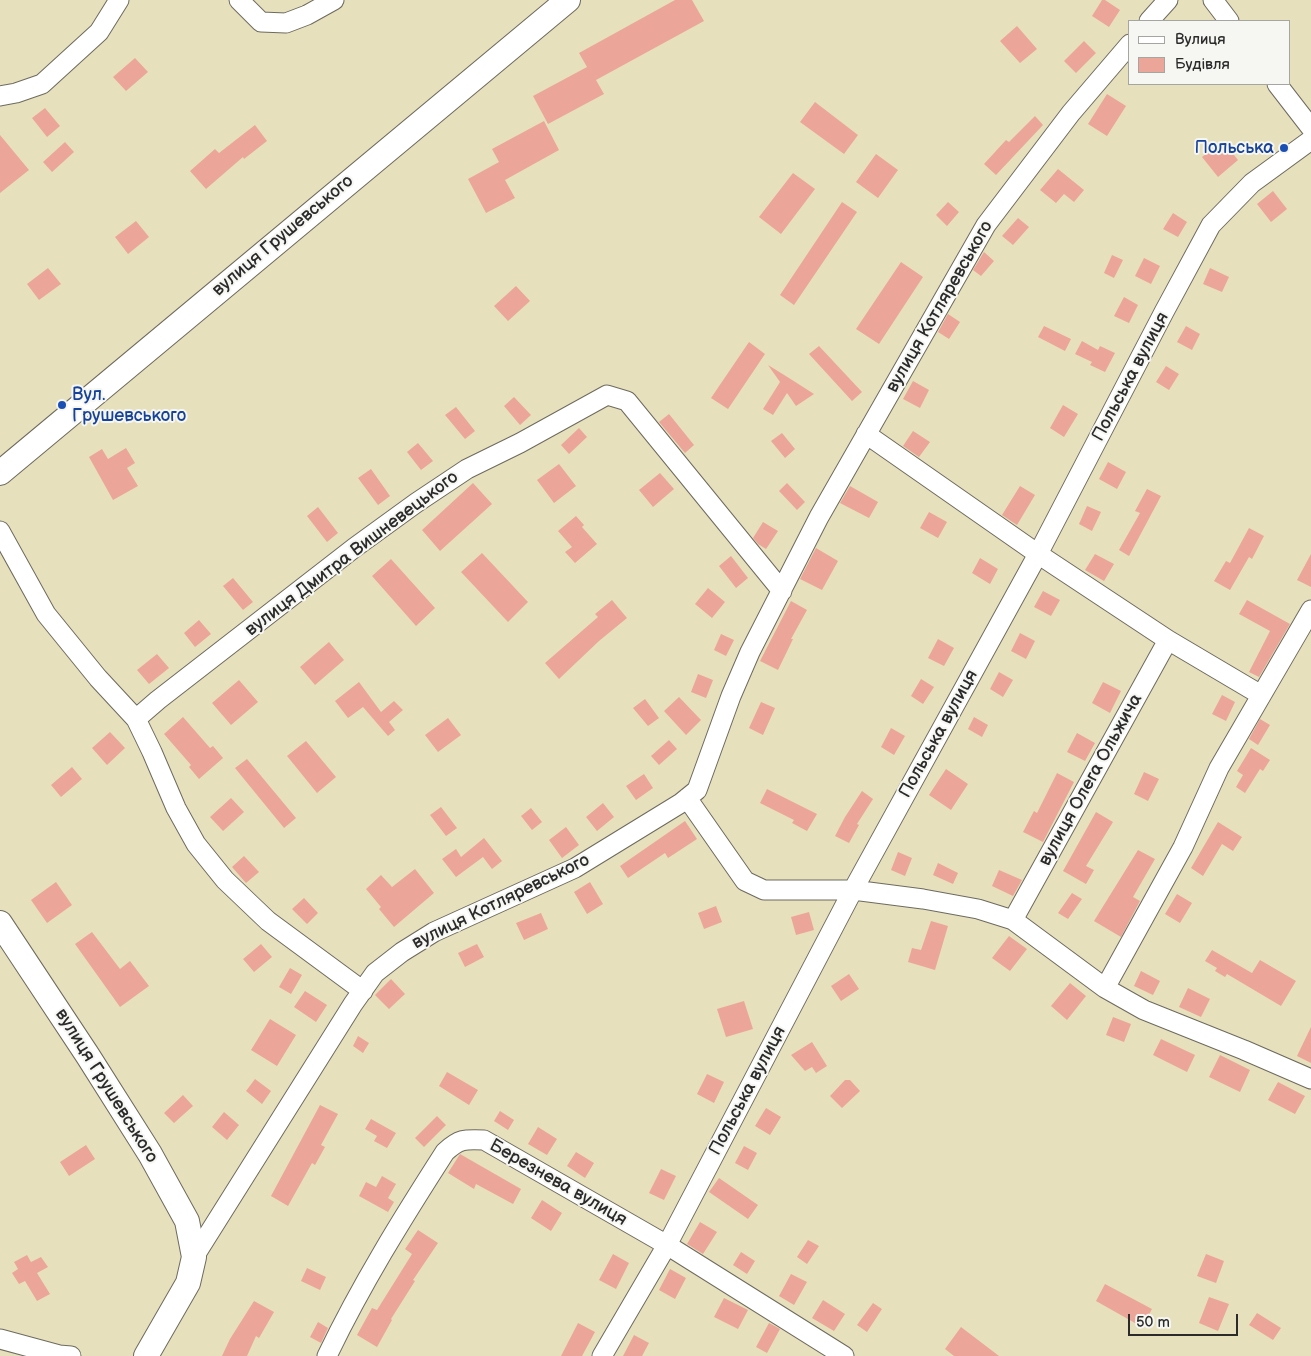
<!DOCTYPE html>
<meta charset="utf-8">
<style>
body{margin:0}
#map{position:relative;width:1311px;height:1356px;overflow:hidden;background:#e7e0bd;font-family:"Balsamiq Sans",sans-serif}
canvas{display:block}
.legend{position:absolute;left:1128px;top:20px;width:162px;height:65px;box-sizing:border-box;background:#f6f6f2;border:1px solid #a5a5a2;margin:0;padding:6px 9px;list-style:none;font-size:15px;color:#2b2b2b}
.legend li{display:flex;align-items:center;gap:10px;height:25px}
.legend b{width:25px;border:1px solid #a5a5a2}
.scale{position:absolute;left:1128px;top:1314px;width:110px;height:22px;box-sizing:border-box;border:2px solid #2b2b2b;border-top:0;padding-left:6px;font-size:15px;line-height:18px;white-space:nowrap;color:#2b2b2b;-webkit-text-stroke:4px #f6f6f2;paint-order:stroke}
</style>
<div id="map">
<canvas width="1311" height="1356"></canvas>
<ul class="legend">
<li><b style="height:6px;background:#fff"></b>Вулиця</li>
<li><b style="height:14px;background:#eba699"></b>Будівля</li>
</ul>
<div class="scale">50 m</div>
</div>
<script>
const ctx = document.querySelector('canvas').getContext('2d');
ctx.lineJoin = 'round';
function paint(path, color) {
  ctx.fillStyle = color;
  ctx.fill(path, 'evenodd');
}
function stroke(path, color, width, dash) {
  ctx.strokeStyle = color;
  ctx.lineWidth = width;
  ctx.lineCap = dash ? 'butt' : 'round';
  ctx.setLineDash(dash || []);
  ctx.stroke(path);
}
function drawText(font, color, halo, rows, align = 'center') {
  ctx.font = font + ' "Balsamiq Sans",sans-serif';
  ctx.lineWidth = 4;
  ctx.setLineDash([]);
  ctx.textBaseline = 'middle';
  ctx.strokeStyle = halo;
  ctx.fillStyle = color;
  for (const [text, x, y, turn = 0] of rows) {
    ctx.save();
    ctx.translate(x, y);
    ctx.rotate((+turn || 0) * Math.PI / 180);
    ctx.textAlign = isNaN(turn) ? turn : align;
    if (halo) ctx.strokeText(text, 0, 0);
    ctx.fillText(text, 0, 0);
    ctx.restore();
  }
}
paint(new Path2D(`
 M675,0H692L704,21L596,80L604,94L548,124L533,96L587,67L579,53Z
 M1102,0H1105L1120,10L1109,27L1092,16Z
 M1017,26L1037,49L1020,63L1000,41Z
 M1084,41L1096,53L1076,73L1064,61Z
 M135,58L148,72L126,91L113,77Z
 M1107,94L1126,106L1107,136L1088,124Z
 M815,102L858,135L844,154L800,122Z
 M45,108L60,126L47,137L32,118Z
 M1035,116L1043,125L996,175L984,164L1006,140L1009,142Z
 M544,121L559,150L505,180L515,198L486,213L468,179L499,162L492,149Z
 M255,125L267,141L244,159L243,157L206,189L190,171L215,149L219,153Z
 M0,135L29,170L0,193Z
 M1223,141L1238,160L1218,177L1202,157Z
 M65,142L74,152L52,172L43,162Z
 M876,154L898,170L878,198L856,182Z
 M1058,169L1084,190L1074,202L1064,194L1056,203L1040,190Z
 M793,173L815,189L781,234L759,217Z
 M1273,191L1287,209L1271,222L1257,204Z
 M842,202L857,212L794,305L780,295Z
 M948,202L959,212L947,226L936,215Z
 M1173,213L1187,222L1178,237L1163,229Z
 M1018,218L1029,227L1013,245L1002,236Z
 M136,221L149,237L128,254L115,237Z
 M984,252L994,261L981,276L973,270Z
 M1112,255L1123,260L1114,278L1104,273Z
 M1144,258L1160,266L1151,284L1135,276Z
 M901,262L923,277L879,344L856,329Z
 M48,268L61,284L39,300L27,284Z
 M1210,268L1229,277L1222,292L1203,284Z
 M516,286L530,301L508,321L494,306Z
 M1124,297L1138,305L1129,323L1114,316Z
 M948,314L960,322L949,339L938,332Z
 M1044,326L1071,339L1065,351L1038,337Z
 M1186,326L1200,334L1192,350L1177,342Z
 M1082,341L1098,350L1100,346L1115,353L1105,372L1090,365L1092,362L1075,354Z
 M749,342L765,354L728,409L711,398Z
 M819,346L862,392L852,401L809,354Z
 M768,365L789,378L814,394L796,406L787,393L773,415L763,409L780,382Z
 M1166,366L1179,374L1169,390L1156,382Z
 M913,381L929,390L920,408L903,399Z
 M514,397L531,415L520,425L504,406Z
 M1063,405L1078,414L1064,437L1050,428Z
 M456,407L475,431L465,439L445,415Z
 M669,414L694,445L685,453L659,422Z
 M579,428L587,437L569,454L561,445Z
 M913,431L930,442L919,457L903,446Z
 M782,433L795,449L785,458L771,441Z
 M418,443L433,461L421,470L407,452Z
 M126,448L135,463L127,468L138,486L113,500L89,457L102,449L108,459Z
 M1108,462L1126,472L1117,489L1099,479Z
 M559,464L576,486L554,503L537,480Z
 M371,469L390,496L378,505L358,478Z
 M660,473L674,489L653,507L639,490Z
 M473,483L492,504L440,551L422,530Z
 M787,483L805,502L797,510L779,491Z
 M850,486L878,502L869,518L840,503Z
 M1020,486L1035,495L1017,525L1002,515Z
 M1147,489L1161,496L1129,556L1119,550L1140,513L1135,511Z
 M1087,506L1101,512L1092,531L1079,524Z
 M318,507L338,533L327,542L307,516Z
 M929,512L947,522L938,538L920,528Z
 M576,516L584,525L582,527L597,544L575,563L565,552L572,547L558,531Z
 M763,522L778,531L766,549L758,544L753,538Z
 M1249,528L1264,536L1252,559L1249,557L1230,590L1214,581L1226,561L1230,563Z
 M816,548L838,561L822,590L800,579Z
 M482,553L528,602L508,622L461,572Z
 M1095,554L1114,564L1104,581L1085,570Z
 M1311,554V587L1297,580Z
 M731,556L748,578L736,588L719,566Z
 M980,558L998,569L990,584L972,573Z
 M391,559L435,608L416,626L372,576Z
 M233,578L253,602L243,610L223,586Z
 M708,588L725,602L712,618L695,604Z
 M1043,591L1060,600L1051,616L1034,607Z
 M612,600L627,618L599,641L559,679L545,663L598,617L595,614Z
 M1247,600L1290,624L1259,677L1249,672L1270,631L1239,614Z
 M791,601L807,610L791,639H793L778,670L760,661Z
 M199,620L211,634L195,647L184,633Z
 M1020,633L1035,641L1026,659L1011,651Z
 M721,634L734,640L726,656L714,650Z
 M938,639L954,648L944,666L928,658Z
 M329,642L344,660L315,685L300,667Z
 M157,654L169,668L149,684L137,670Z
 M999,672L1013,680L1003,697L990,689Z
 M698,674L713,680L706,698L691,692Z
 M921,679L934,687L923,704L911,696Z
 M239,680L258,702L231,725L212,703Z
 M359,682L381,712L394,701L403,710L389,722L395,730L388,736L363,707L348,718L335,701Z
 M1103,682L1121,691L1110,713L1092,703Z
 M1222,695L1235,702L1226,721L1212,714Z
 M679,697L701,720L686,735L664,711Z
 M645,699L659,718L648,726L633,708Z
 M761,702L775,708L763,735L749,728Z
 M183,717L210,748L213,746L223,758L199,779L189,767L191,765L164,734Z
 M974,717L988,725L982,737L968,729Z
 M448,718L461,735L438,752L425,735Z
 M1260,719L1270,725L1258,745L1249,739Z
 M891,728L905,736L894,755L881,747Z
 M110,732L125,748L107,765L92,748Z
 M1077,733L1095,743L1085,761L1067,752Z
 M669,740L677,749L659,765L651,756Z
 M306,741L336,777L317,793L287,756Z
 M1251,748L1270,760L1263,771L1260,769L1245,793L1236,787L1243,775L1237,771Z
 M247,759L296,818L284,828L235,768Z
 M72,767L82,779L61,797L51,785Z
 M946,769L968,784L951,810L929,795Z
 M1144,772L1159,779L1148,801L1134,794Z
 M1057,773L1074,782L1043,842L1023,832L1034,811L1037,813Z
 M644,774L653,788L636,800L626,786Z
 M767,789L817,814L807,831L792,823L794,820L760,803Z
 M862,791L873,799L857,824L859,825L849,843L835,836L845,817Z
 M231,798L244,812L223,831L210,817Z
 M603,803L614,817L597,831L586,817Z
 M441,807L457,828L446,836L430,815Z
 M531,808L542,822L532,830L521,816Z
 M1096,812L1113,822L1086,866L1094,870L1086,884L1063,871Z
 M685,821L697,839L668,858L665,853L628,878L620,866Z
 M1218,822L1242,837L1233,851L1222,844L1203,876L1191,868Z
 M566,827L579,845L562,858L549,840Z
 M484,838L502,861L492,869L483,857L456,877L442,859L456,849L461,857Z
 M1138,850L1155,859L1133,897L1140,901L1121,937L1094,921Z
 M898,852L912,858L905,876L891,870Z
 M244,856L259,872L246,883L232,867Z
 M938,863L958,873L953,884L933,875Z
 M415,869L434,893L394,927L379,909L381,907L366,889L381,875L392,887Z
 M999,870L1022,880L1013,896L992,886Z
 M56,882L72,905L47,923L31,900Z
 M590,882L603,904L587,914L574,892Z
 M1072,893L1082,899L1068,919L1058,913Z
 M1177,894L1192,903L1180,923L1165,914Z
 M304,898L318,913L307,924L292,909Z
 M716,906L722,922L704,929L698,913Z
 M809,912L814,930L796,935L791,917Z
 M541,913L548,929L524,940L516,923Z
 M931,921L948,926L935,970L908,962L912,948L921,950Z
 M92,932L120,969L130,961L149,986L120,1007L75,944Z
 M1009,936L1027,949L1010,971L992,958Z
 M261,944L272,957L254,972L243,959Z
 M477,944L484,957L465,967L458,953Z
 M1212,950L1252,973L1260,960L1296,981L1281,1006L1227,974L1225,977L1215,971L1217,968L1205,961Z
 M290,968L302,975L291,994L279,987Z
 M1141,971L1160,981L1153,995L1134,986Z
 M849,974L859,989L841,1001L831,986Z
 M391,979L405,994L389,1009L375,995Z
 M1070,983L1086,996L1067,1020L1051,1006Z
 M1188,988L1210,999L1201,1017L1179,1007Z
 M305,991L327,1005L316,1022L294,1007Z
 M744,1001L753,1029L726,1037L717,1009Z
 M1113,1017L1131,1024L1124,1042L1106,1035Z
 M270,1019L296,1035L277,1066L251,1050Z
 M1311,1027V1063L1297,1056Z
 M358,1036L369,1043L363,1053L353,1046Z
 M1161,1039L1195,1055L1187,1072L1153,1055Z
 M812,1042L827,1066L816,1073L812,1067L805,1071L791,1055Z
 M1220,1055L1250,1070L1240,1092L1209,1077Z
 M447,1072L478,1090L469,1105L439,1086Z
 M707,1074L724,1082L714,1103L697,1094Z
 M255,1079L271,1091L262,1104L246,1091Z
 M845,1080H850L860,1091L842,1108L830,1096Z
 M1278,1082L1305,1096L1295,1114L1268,1100Z
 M183,1095L193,1106L174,1123L164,1113Z
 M320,1105L338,1114L321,1145L325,1147L315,1165L312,1163L288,1206L271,1196Z
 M766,1108L781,1117L770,1135L755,1126Z
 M500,1111L514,1120L508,1130L494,1121Z
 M224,1112L239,1125L227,1140L212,1127Z
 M437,1116L446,1125L424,1147L415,1138Z
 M371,1119L396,1133L387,1148L374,1141L377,1136L365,1129Z
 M538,1127L557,1139L547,1155L528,1144Z
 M86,1145L95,1159L69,1176L60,1162Z
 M744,1146L757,1153L748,1170L735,1163Z
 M576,1152L594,1163L585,1178L567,1166Z
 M460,1154L521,1189L513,1204L476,1184L474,1189L448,1173Z
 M661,1169L676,1176L664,1200L649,1193Z
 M382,1176L396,1184L388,1198L394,1202L388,1212L359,1196L366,1182L376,1187Z
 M719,1178L758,1205L748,1219L709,1192Z
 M542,1200L562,1213L551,1231L531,1218Z
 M700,1222L717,1232L703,1254L687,1244Z
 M418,1230L438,1243L413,1280L415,1281L391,1319L392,1320L377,1347L357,1335L372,1308L377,1310L412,1254L405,1249Z
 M808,1240L819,1246L807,1264L797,1257Z
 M741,1252L755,1261L747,1274L733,1265Z
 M613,1254L629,1263L616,1289L599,1280Z
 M1206,1254L1224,1261L1216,1283L1197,1276Z
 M27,1255L31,1262L41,1257L48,1267L37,1273L50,1294L37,1301L25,1281L19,1284L12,1273L18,1269L14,1262Z
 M307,1268L326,1277L320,1290L301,1281Z
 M670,1269L686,1278L675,1299L659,1290Z
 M791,1274L807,1282L794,1305L779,1296Z
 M1105,1284L1152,1309L1142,1327L1096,1301Z
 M1209,1297L1229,1304L1218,1331L1199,1323Z
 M724,1298L748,1310L738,1329L714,1317Z
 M823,1300L845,1314L834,1331L812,1318Z
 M254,1301L274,1312L259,1338L256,1336L247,1356H222L230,1339Z
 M873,1303L882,1309L867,1332L857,1325Z
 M1257,1313L1281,1328L1273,1340L1249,1325Z
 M318,1322L328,1328L321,1343L310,1337Z
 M578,1323L595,1332L582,1356H561Z
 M769,1323L780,1329L767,1353L756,1347Z
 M961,1327L999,1356H954L945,1349Z
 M634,1335L649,1343L642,1356H623Z`), '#eba699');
const minor = new Path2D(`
 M239,0L261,22L286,23L307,15L334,0
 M1213,0L1229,21
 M1149,21L1168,0
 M1277,84L1311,128
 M0,96L16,93L42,84L99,32L119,0
 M866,434L1038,554L1168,640L1261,695
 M0,531L46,614L98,678L136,719L152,752L176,808L196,844L225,880L268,921L363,991
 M136,719L158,700L354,548L416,503L467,469L520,443L607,395L627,401L782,591
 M687,798L745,881L764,890H853L923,899L978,909L1013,920L1105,988L1144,1010L1244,1050L1311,1079
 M1013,920L1168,640
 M1105,988L1183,847L1219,768L1311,610
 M194,1257L353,1004L375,973L402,952L434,932L575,868L681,803L697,790L731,696L750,652L819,517L986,225L1071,113L1130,44
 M0,1339L59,1355L71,1356
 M327,1356C361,1285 402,1219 445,1152C459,1139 464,1139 484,1140L667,1245L844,1356
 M602,1356L667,1245L853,890L1038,554L1164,312L1211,225L1252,183L1311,140`);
const major = new Path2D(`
 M0,473L568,0
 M0,923L88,1056L150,1154L187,1221L194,1257L188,1283L146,1356`);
stroke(minor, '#6d6a5e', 21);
stroke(major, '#6d6a5e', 26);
stroke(minor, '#fff', 19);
stroke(major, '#fff', 24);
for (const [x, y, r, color] of [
 [1284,148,5,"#1a4fb4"],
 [62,405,5,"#1a4fb4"]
]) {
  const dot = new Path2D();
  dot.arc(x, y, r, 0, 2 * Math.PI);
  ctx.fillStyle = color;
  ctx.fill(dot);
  stroke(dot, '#f6f6f2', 2);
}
drawText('18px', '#164399', '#f6f6f2', [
 ["Польська",1274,148],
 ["Вул.",72,395,"left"],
 ["Грушевського",72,416,"left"]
], 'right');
drawText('18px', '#2b2b2b', '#f6f6f2', [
 ["вулиця Грушевського",283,236,-40],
 ["вулиця Котляревського",940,307,-60],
 ["Польська вулиця",1131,377,-62],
 ["вулиця Дмитра Вишневецького",352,554,-37],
 ["Польська вулиця",939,734,-61],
 ["вулиця Олега Ольжича",1091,780,-61],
 ["вулиця Котляревського",501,902,-26],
 ["вулиця Грушевського",106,1086,58],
 ["Польська вулиця",748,1091,-62],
 ["Березнева вулиця",558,1183,30]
]);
</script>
